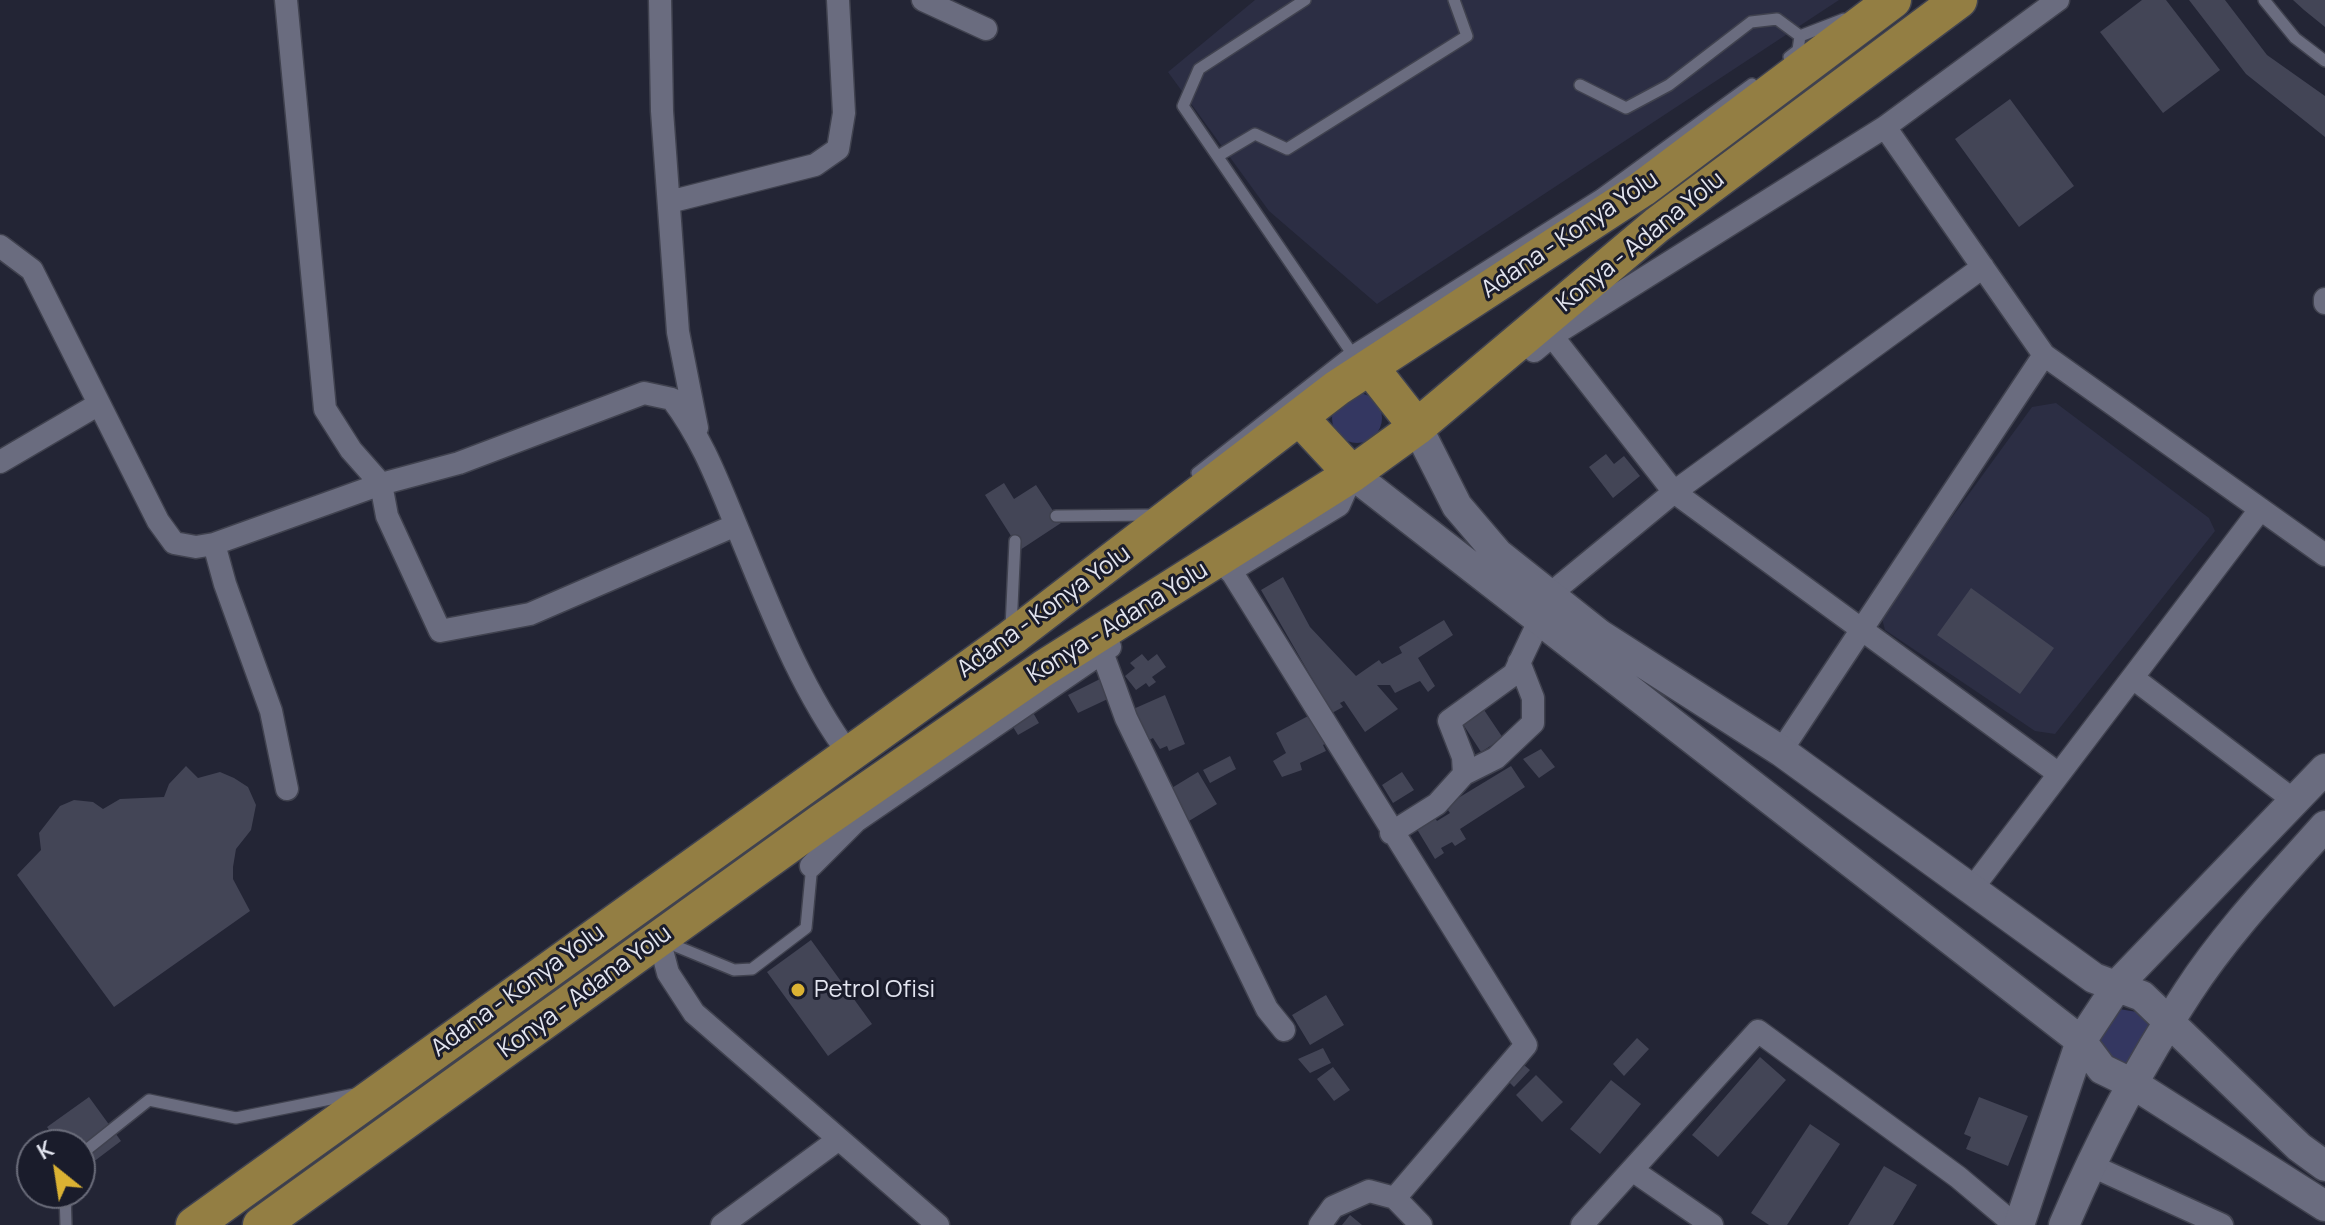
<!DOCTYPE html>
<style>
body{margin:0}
#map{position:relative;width:2325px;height:1225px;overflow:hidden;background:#232535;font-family:Manrope,sans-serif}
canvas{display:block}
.north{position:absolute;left:16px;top:1129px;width:80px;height:80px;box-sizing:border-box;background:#1a1c2b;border:2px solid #6a6c7a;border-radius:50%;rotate:330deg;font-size:22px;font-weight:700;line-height:32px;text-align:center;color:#e3e5f0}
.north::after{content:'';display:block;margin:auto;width:28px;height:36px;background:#dbb233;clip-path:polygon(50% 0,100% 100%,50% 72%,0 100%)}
</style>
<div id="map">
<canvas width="2325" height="1225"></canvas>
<div class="north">K</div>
</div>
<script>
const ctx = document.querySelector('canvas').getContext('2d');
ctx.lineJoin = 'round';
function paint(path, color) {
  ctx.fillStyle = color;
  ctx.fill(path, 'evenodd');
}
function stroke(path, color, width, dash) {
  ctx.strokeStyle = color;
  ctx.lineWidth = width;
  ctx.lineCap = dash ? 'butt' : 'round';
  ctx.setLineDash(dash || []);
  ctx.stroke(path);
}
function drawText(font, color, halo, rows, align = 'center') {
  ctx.font = font + ' Manrope,sans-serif';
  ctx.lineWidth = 6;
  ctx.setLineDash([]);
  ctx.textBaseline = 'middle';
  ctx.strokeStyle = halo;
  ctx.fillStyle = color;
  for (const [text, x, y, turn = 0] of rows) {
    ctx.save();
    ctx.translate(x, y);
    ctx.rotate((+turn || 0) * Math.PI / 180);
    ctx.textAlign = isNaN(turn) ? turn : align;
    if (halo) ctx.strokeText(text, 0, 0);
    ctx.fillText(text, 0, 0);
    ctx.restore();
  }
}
paint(new Path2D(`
 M1255,0H1839L1377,304L1269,211L1168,72Z
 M2056,403L2209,518L2215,531L2055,734L2035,731L1885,630L1881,615L2032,407Z`), '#2c2e44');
paint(new Path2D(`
 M1332 418a25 25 0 1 1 50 0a25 25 0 1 1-50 0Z
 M2119,1009L2137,1012L2150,1025L2133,1063L2124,1065L2100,1052L2098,1026Z`), '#343761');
paint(new Path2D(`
 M2142,0H2166L2220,70L2163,113L2100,32Z
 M2189,0H2225L2267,55L2325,96V137L2246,74Z
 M2293,0H2325V27L2304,10Z
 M2010,99L2074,186L2019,227L1955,139Z
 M1606,454L1614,464L1624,456L1640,476L1613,498L1589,467Z
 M1004,483L1014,499L1036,485L1061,523L1020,550L985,495Z
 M1283,577L1310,627L1356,676L1379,660L1382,664L1402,653L1399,647L1444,620L1453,635L1418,658L1435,686L1428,692L1420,681L1395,693L1390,685H1377L1398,709L1365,732L1344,701L1340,703L1343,707L1332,713L1261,590Z
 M1971,588L2054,648L2020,694L1937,635Z
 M1142,654L1148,661L1157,654L1166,667L1152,677L1156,682L1149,687L1146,683L1136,690L1125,676L1135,668L1130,663Z
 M1102,678L1112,697L1078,713L1068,695Z
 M1165,695L1185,744L1169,751L1167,746L1160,749L1153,738L1145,742L1131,710Z
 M1480,704L1503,738L1481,752L1459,718Z
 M1031,709L1039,723L1018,735L1010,722Z
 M1310,715L1328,742L1323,745L1326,751L1300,763L1302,770L1282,777L1273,761L1286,753L1276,733Z
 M1541,749L1555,767L1539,778L1523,759Z
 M1230,756L1236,769L1210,783L1203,770Z
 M186,766L198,778L220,772L234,778L248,787L256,805L251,830L236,849L233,867V879L250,911L114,1007L17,875L41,850L39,833L60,806L74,800L93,802L103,809L120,799L164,797L169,784Z
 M1511,766L1525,787L1460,829L1466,839L1455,846L1452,842L1441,848L1444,853L1435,859L1415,826L1433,815L1437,821L1450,813L1445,806Z
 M1198,772L1217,804L1189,821L1170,789Z
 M1402,772L1414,790L1393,803L1382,785Z
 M811,940L872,1024L828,1056L767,972Z
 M1326,995L1344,1025L1310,1045L1292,1015Z
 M1637,1038L1649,1049L1624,1076L1613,1064Z
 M1323,1048L1331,1063L1310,1073L1298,1059Z
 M1760,1057L1786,1080L1718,1157L1692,1135Z
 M1524,1065L1530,1070L1514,1087L1508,1081Z
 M1333,1067L1350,1090L1334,1101L1317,1079Z
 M1536,1075L1563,1102L1542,1122L1516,1095Z
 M1611,1080L1641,1104L1600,1154L1570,1129Z
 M89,1097L121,1141L80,1172V1145H60L47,1127Z
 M1979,1097L2028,1116L2008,1166L1966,1149L1971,1137L1964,1134Z
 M1810,1124L1840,1144L1787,1225H1769L1751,1213Z
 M1884,1166L1917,1185L1893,1225H1848Z
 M1350,1215L1362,1225H1342Z`), '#434556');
const service = new Path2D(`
 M1305,0L1199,69L1183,106L1351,352
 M2264,0L2295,38L2325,61
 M1800,36L1844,19
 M1580,85L1626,108L1669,85L1751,22L1777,19L1800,36L1798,50L1789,57
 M1218,156L1255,134L1287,149L1467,36L1454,0
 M1197,473L1351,352L1600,195L1752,84
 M1056,516L1154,515
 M1011,628L1015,541
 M666,942L734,970L752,969L806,928L812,864
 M80,1155L149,1100L236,1118L355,1094
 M65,1193L66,1225`);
const minor = new Path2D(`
 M286,0L325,409L351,450L381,484L387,516L440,631L530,614L736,525
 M660,0L662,111L678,332L697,428
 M923,0L986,29
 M1885,127L2044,355L2325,555
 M669,202L815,165L838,149L844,113L838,0
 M0,246L32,270L158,521L174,543L196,547L214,544L381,484L459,463L644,393L672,399C703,440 718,482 738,530C770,607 799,686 849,754
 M2325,299V303
 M1552,336L1674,492L2059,774
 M1534,351L1552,336L1885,127L2058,0
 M0,462L99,404
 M214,544L225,584L271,711L287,789
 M1230,571L1339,505L1351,478
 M1231,571L1526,1045L1395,1198L1369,1191L1333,1207L1320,1225
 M1549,595L1674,492L1983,267
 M1102,652L1126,718L1267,1009L1284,1030
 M2133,678L2296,802
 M1781,751L2044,355
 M1464,774L1496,758L1533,723V698L1519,662
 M1391,833L1437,804L1464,774L1463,757L1449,721L1514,674L1539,621
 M811,866L856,821L1110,647
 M1971,890L2259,511
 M659,939L668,973L694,1013L938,1225
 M2090,1165L2222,1225
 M1632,1170L1712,1225
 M1395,1198L1421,1225
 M722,1225L839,1139
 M1582,1225L1758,1031L1958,1177L2015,1225`);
const secondary = new Path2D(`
 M1417,427L1457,506L1498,554L1600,635L1781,751L2094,978L2142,996L2299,1147L2325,1166
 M1352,474L2081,1041L2102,1069L2135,1085L2325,1206
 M2019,1225L2081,1041L2120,982L2325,769
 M2064,1225C2098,1145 2140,1065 2188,992C2227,932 2278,879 2325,826`);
const trunk = new Path2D(`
 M1370,367L1417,427
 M1300,418L1352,474
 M194,1225L1011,638L1337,388L1642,189L1893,0
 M261,1225L821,822L1044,668L1352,474L1417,427L1657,225L1959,0`);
stroke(service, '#40424f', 14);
stroke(minor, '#40424f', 25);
stroke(secondary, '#40424f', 33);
stroke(trunk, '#40424f', 39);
stroke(service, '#6a6c7f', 11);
stroke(minor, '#6a6c7f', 22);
stroke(secondary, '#6a6c7f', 30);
stroke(trunk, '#937e43', 36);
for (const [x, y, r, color] of [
 [798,990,8,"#dbb233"]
]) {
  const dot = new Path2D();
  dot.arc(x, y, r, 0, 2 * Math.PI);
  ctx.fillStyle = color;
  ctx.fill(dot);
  stroke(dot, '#1a1c2b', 3);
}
drawText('24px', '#e3e5f0', '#1a1c2b', [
 ["Adana - Konya Yolu",1570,235,-34],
 ["Konya - Adana Yolu",1641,242,-39],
 ["Adana - Konya Yolu",1044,612,-36],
 ["Konya - Adana Yolu",1118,623,-32],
 ["Adana - Konya Yolu",518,991,-36],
 ["Konya - Adana Yolu",585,992,-36]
]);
drawText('24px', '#e3e5f0', '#1a1c2b', [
 ["Petrol Ofisi",814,990]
], 'left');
</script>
